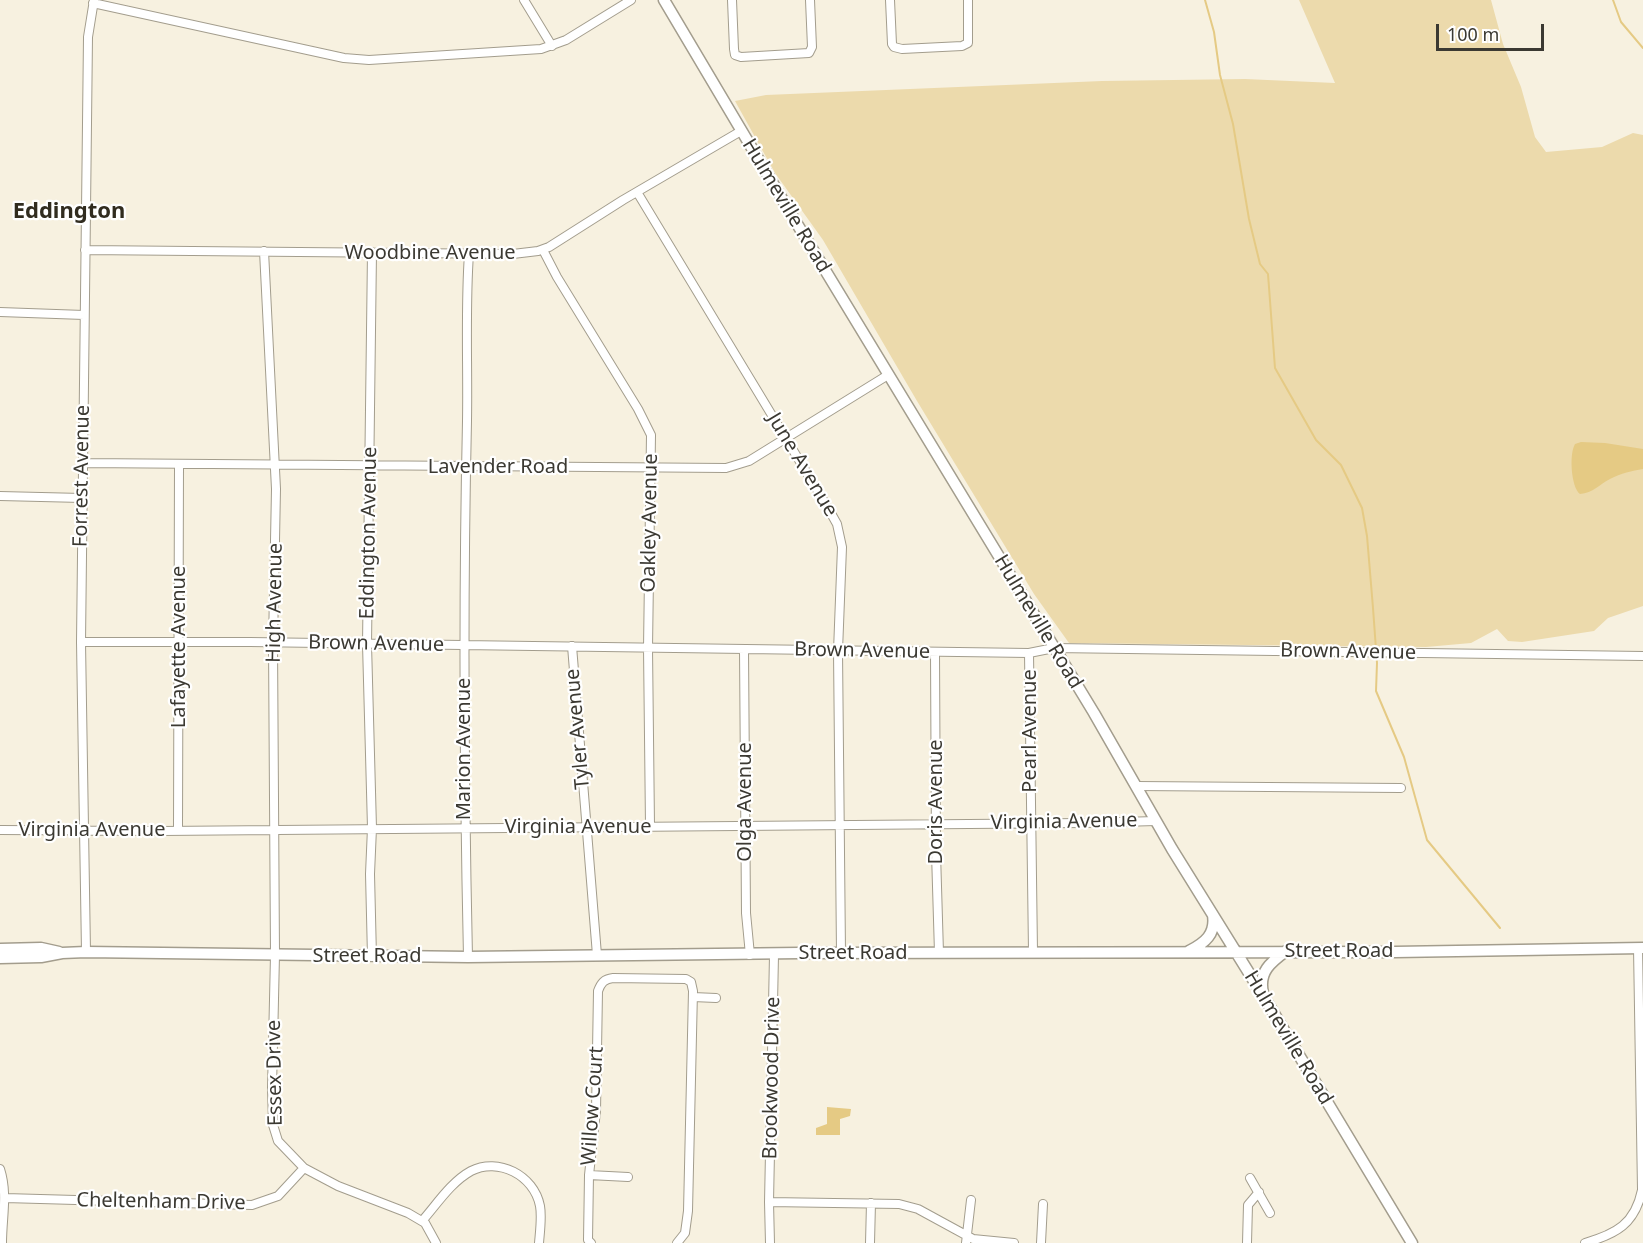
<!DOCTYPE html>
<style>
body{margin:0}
#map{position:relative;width:1643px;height:1243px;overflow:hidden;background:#f7f1e0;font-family:"Noto Sans",sans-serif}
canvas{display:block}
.scale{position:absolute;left:1436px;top:24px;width:108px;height:27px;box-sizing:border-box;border:3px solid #3b3932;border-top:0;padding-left:8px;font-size:18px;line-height:21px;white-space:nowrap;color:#3b3932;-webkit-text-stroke:4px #fff;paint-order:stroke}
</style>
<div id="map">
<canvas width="1643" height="1243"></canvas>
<div class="scale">100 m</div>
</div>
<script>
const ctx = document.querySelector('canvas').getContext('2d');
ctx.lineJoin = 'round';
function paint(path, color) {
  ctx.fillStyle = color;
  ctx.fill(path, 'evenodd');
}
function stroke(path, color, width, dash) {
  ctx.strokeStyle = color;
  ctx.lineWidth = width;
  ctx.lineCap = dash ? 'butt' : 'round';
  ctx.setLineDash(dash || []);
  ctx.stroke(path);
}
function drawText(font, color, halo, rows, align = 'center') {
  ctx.font = font + ' "Noto Sans",sans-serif';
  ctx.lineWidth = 4.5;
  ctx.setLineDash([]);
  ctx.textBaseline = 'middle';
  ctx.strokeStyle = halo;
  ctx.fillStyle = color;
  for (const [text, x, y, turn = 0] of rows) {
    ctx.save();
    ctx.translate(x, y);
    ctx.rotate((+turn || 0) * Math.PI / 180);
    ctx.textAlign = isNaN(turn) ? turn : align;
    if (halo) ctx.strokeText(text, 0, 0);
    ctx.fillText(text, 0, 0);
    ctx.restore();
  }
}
paint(new Path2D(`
 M1299,0H1491L1503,44L1521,87L1535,137L1546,152L1602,147L1633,133L1643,135V606L1608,618L1594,631L1522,642L1508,641L1497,629L1471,643L1426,647L1069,643L1034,594L917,401L823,240L775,173L735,101L766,95L1102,81L1245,79L1335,83Z`), '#ecdaac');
paint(new Path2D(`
 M1581,442L1605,443L1643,449V469C1632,471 1621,473 1610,479C1600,484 1593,493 1580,494C1571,487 1569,454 1575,444Z
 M827,1107L851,1109L850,1116L840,1119V1135H816V1128L827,1124Z`), '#e5ca84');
stroke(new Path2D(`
 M1205,0L1214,32L1220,75L1233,124L1249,219L1260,264L1268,274L1275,368L1316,440L1341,465L1362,508L1367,536L1373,608L1377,663L1376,691L1404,757L1427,840L1500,928
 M1613,0L1621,22L1643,48`), '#e5ca84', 2);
const minor = new Path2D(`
 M524,0L552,46
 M732,0L734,49L735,55L741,57L809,53L812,47L810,0
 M890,0L892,44L894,47L902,49L962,46L968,43V0
 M93,3L344,58L369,60L541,49L566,40L631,0
 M637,192L828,508L837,524L842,547L838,651L841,953
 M85,250L513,254L538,251L549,247L623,200L741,131
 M543,250L557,277L638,409L651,435L648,648L650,826
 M264,251L276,489L273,643L275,955L272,1088L273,1125L278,1141L304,1168L338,1186L408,1213L425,1223L436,1243
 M372,252L367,644L372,828L370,874L372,957
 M0,312L84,315
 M83,463L726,468L749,461L888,375
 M0,496L82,498
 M81,642H250L1029,653L1054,648L1643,656
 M572,646L597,955
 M744,650L746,913L750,955
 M935,652L936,853L939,953
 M1029,653L1033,952
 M1136,786L1401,788
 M0,830L162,831L1084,823L1156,821
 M178,830L179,464
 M86,952L81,642L88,37L94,0
 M468,957C464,778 463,600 467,421C468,366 465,309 469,254
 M693,997L716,998
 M0,1169C8,1194 2,1217 2,1243
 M589,1175L628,1177
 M1250,1178L1270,1213
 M5,1198L252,1205L278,1196L304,1168
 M769,1202L899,1204L918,1209L973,1239L1014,1243
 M422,1221C437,1204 451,1182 471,1171C498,1157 534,1175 540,1206C542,1217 540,1231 539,1243
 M591,1243L588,1240L589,1175L596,1111L598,991C601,983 604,979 613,978L686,979L691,982L693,991L688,1211L685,1233L677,1243
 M770,1243L769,1202L774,955
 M870,1243L871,1203
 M966,1243L971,1200
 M1041,1243L1043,1204
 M1247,1243L1248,1205L1259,1192
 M1585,1243C1616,1234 1635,1224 1642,1190L1638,948`);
const major = new Path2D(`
 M664,0L788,209L1094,713L1172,849L1267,1002L1412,1243
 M0,949L41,948L59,952
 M1189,951C1205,943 1216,934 1213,915
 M0,958L41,957L62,953L86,952L468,957L800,953L1395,952L1643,948
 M1263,993C1258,972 1271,962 1286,951`);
stroke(minor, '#a39d8d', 10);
stroke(major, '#a39d8d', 13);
stroke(minor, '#fff', 8);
stroke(major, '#fff', 10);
drawText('20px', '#3b3932', '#fff', [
 ["Hulmeville Road",786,206,59],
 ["Woodbine Avenue",430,253],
 ["June Avenue",802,465,59],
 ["Lavender Road",498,467],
 ["Forrest Avenue",82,476,-89],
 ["Oakley Avenue",650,523,-89],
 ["Eddington Avenue",369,533,-89],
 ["High Avenue",275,603,-89],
 ["Hulmeville Road",1038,622,59],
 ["Brown Avenue",376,644,1],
 ["Lafayette Avenue",179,647,-90],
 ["Brown Avenue",862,651,1],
 ["Brown Avenue",1348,652,1],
 ["Tyler Avenue",578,729,-95],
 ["Pearl Avenue",1030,731,-90],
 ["Marion Avenue",464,749,-90],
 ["Olga Avenue",745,802,-90],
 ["Doris Avenue",936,802,-90],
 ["Virginia Avenue",1064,822,-1],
 ["Virginia Avenue",578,827],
 ["Virginia Avenue",92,830],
 ["Street Road",1339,951],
 ["Street Road",853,953],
 ["Street Road",367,956],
 ["Hulmeville Road",1288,1038,59],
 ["Essex Drive",275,1073,-91],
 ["Brookwood Drive",772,1078,-89],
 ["Willow Court",593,1106,-86],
 ["Cheltenham Drive",161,1202,1]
]);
drawText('bold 22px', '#312c1f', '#fff', [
 ["Eddington",69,212]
]);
</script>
